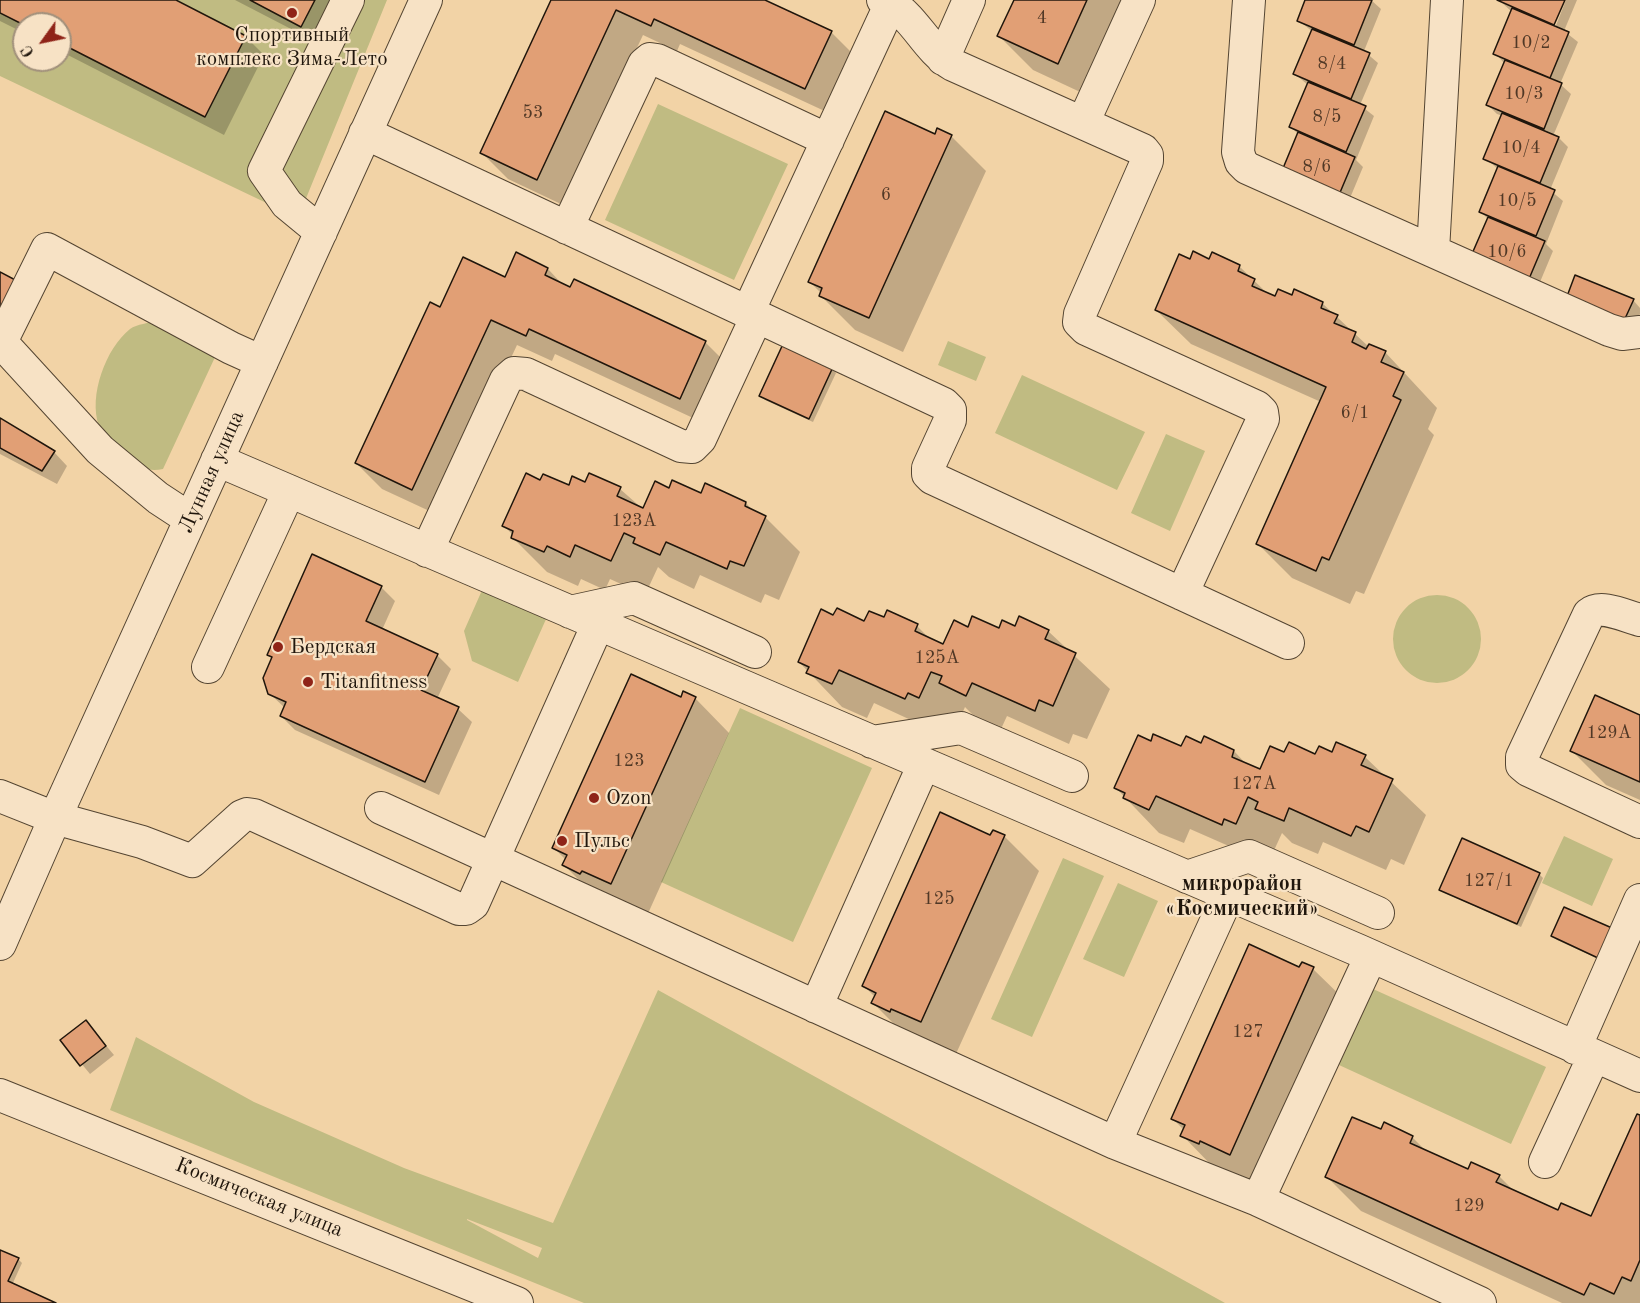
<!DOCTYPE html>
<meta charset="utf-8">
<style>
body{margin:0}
#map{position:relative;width:1640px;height:1303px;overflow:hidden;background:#f2d3a6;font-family:"Old Standard TT",serif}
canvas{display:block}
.north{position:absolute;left:12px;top:12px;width:60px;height:60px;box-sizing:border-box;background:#f7e2c5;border:2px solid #a1907b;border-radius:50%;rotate:237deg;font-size:16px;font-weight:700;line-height:24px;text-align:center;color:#20160c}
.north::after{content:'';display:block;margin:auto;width:21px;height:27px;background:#8f2418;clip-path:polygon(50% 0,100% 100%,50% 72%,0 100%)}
</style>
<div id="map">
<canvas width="1640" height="1303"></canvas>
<div class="north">С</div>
</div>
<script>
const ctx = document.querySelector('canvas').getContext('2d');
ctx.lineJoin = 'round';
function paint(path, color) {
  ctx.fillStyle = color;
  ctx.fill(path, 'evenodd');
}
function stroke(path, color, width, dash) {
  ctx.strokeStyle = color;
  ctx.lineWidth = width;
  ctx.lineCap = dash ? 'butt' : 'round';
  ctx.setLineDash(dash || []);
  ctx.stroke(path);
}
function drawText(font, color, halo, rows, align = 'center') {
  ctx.font = font + ' "Old Standard TT",serif';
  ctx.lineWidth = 4.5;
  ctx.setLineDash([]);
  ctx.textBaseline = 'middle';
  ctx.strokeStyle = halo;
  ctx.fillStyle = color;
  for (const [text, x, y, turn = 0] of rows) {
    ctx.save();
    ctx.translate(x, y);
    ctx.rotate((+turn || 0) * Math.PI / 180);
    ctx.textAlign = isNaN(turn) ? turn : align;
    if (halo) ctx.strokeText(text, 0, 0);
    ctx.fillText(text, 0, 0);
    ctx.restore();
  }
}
paint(new Path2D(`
 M0,0H387L298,218L0,76ZM24,24H60V60H24Z
 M658,104L788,164L734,280L605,220Z
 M157,321L216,355L163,469C144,473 132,464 119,450C113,443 102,434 99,426C88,396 106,348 130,329C137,324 149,323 157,321Z
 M948,341L986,357L976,381L938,365Z
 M1022,375L1145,432L1117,490L995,433Z
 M1166,434L1205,451L1170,531L1131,513Z
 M483,588L547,617L518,682L472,661L464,631Z
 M1393 639a44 44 0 1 1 88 0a44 44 0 1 1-88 0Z
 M740,708L872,768L793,942L661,882Z
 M1564,836L1613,859L1592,906L1542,883Z
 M1063,858L1104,876L1032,1037L991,1019Z
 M1118,883L1158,901L1124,977L1083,959Z
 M1373,989L1546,1067L1511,1144L1339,1065Z
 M658,990L1225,1303H584L110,1110L136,1037L254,1102L404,1168L553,1223ZM467,1219L542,1248L538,1258L467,1220Z`), '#c0bb82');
paint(new Path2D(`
 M0,0H173L246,37L264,55L224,135L60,51V24H24V33L0,21Z
 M235,0H342L320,44Z
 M553,0H762L831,32L857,58L831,114L680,44L677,51L643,35L563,205L508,179L482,153Z
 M1015,0H1137L1093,98L1033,70L999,36Z
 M1307,0H1371L1381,9L1364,51L1378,63L1360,105L1374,116L1356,160L1363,167L1345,210L1299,135L1291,127L1308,85L1295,74L1313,32L1298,20Z
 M1563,0L1550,32L1553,33L1566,0H1577L1564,31L1578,42L1560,84L1571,94L1553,136L1559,138L1568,147L1550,190L1563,201L1546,244L1553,251L1535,294L1488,219L1481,212L1498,169L1485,158L1503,116L1497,114L1488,105L1504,63L1495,53L1512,12L1499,0Z
 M936,136H951L986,171L903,352L855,330L820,295L821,293L809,281Z
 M1191,261H1210L1239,266L1270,296L1293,297L1322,303L1369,347L1385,352L1437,408L1428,429L1434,435L1364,594L1356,591L1350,604L1292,578L1258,544L1321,402L1191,344L1156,310Z
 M548,269L564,286L571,289L574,281L706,343L732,369L706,424L555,354L552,361L517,345L438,515L382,489L356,463L441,309L506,279Z
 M1633,300L1640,308V314L1632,331L1577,308Z
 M832,368L836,373L813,422L765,400L761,395Z
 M0,420L54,452L67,466L57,484L0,454Z
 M541,482L569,487L586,484L620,489L644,510L670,489L746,503L755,513L765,517L800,552L779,600L765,594L761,603L700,575L694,589L669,577L658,567L645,595L610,579L605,590L581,579L578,586L547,572L512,537L513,535L504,526Z
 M381,587L395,601L382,630L437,655L451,669L437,699L458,709L472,722L439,795L295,730L281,716L285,708L269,693L273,659L269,654Z
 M834,617L865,623L885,619L917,626L931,640L944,645L968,629L999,630L1016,628L1048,631L1110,689L1087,739L1073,734L1069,744L1007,716L1001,729L975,717L965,707L954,732L939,733L874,703L867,718L842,707L799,662Z
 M695,698L729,733L646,918L598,899L564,865L566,860L554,848L682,699Z
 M1640,717V800L1606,785L1572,751Z
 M1151,743L1182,748L1202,745L1234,751L1248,766L1261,771L1285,754L1316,756L1332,754L1365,757L1426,815L1404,865L1391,859L1386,870L1323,842L1318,854L1292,843L1282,833L1271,857L1256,858L1190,829L1184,843L1159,833L1116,788Z
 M994,832L1004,836L1039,871L955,1056L907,1037L873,1003L876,998L864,986L991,837Z
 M1539,874L1543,878L1521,927L1445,893L1441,889Z
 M1565,909L1603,961L1557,940L1553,936Z
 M1303,964L1313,969L1348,1003L1264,1188L1216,1170L1182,1135L1184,1130L1172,1118L1300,969Z
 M86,1022L114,1055L90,1074L62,1040Z
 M1640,1117V1303H1562L1361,1211L1327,1177L1381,1131L1412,1137L1428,1153L1469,1171L1499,1176L1515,1192L1559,1212L1591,1218Z
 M0,1251L18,1259L22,1263L12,1285L52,1303H0Z`), '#0003');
const building = new Path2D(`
 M0,0H176L246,36L205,117L60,43V24L24,25L0,13Z
 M250,0H315L301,27Z
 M551,0H765L832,31L805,89L654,19L651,26L616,10L537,180L480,153Z
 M1014,0H1087L1058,64L997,36Z
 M1305,0H1372L1354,45L1297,21Z
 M1497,0H1565L1554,25Z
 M1512,8L1569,32L1550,78L1493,54Z
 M1312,29L1370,53L1351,99L1293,74Z
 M1505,60L1562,83L1544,129L1486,105Z
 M1308,82L1366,106L1346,152L1289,127Z
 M885,111L935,134L937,128L952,135L869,318L819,296L822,288L808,282Z
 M1502,113L1559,137L1540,183L1483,159Z
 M1298,132L1355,157L1336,202L1279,178Z
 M1498,166L1555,190L1536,236L1479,212Z
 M1488,217L1545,241L1526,286L1468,263Z
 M1193,251L1209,259L1212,252L1240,265L1238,271L1255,279L1252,286L1275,296L1278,289L1292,295L1294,289L1323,302L1321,308L1338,315L1334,323L1356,332L1352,342L1366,349L1369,344L1386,351L1381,362L1404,372L1393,396L1401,400L1329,560L1322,557L1316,571L1256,544L1326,387L1155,310L1179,254L1190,259Z
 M516,252L548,268L545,275L570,287L574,279L706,341L680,399L529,329L526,336L491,320L412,490L355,463L430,302L440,307L463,257L505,277Z
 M0,272L21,283L0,323Z
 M1575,275L1634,299L1623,323L1566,299Z
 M783,344L833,367L809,419L759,396Z
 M0,418L55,451L42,471L0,448Z
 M526,473L540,480L543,474L569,485L572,476L585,482L589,473L621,487L617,496L643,508L655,481L669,488L672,480L701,493L705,483L746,502L745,506L766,516L744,566L730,561L727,569L666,542L660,555L633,543L635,538L624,533L611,561L575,545L570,557L547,546L544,552L511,538L513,531L502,526Z
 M312,554L382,586L366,621L438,654L421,690L459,707L425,782L280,716L286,702L268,694L263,678L272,657L267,655Z
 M837,608L864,621L869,611L884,617L887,610L918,624L915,631L943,644L954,620L968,627L972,616L999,628L1002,620L1015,626L1019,616L1049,630L1045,639L1076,653L1053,706L1039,700L1035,711L972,683L966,696L939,683L942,676L931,672L919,698L908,693L905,699L839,670L832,684L806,673L809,667L798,662L821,609L833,615Z
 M631,674L681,697L683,691L696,697L611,884L582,871L580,874L562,865L567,855L552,848Z
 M1595,695L1640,715V782L1570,751Z
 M1153,734L1181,746L1186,736L1201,743L1204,736L1234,750L1232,757L1260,769L1270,746L1284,752L1289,742L1315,754L1319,746L1332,752L1336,742L1366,755L1361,765L1393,779L1369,832L1356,826L1351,836L1289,808L1284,821L1255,809L1258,802L1248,797L1236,824L1224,819L1222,825L1156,796L1149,810L1123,798L1125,793L1114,788L1138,735L1151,741Z
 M940,812L990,835L993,830L1005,835L921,1022L891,1009L890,1012L871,1003L876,993L862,986Z
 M1462,838L1540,873L1517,924L1439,890Z
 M1564,907L1612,928L1598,958L1551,936Z
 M1249,944L1299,967L1302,962L1314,967L1230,1155L1200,1141L1199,1144L1180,1136L1185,1125L1171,1119Z
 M86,1020L106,1046L80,1066L60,1040Z
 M1637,1114L1640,1115V1260L1631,1281L1622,1277L1614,1294L1590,1283L1584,1295L1325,1177L1352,1117L1381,1129L1384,1122L1413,1136L1410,1143L1468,1169L1471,1162L1500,1175L1496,1182L1558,1210L1561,1203L1591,1216Z
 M0,1250L19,1258L8,1281L56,1303H0Z`);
paint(building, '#e19f75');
stroke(building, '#20160c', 1.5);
const minor = new Path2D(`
 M883,0C916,15 923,47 953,65L1143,150L1147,155V161L1080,314L1079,322L1086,329L1257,407L1262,412L1263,419L1182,594
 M1249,0L1238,152L1241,162L1247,168L1609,330L1622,334L1640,332
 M943,59L969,0
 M1083,123L1139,0
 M365,133L944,404L950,410V420L928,468V474L932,478L1288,643
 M567,228L644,64L650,59L657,60L828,140
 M321,232L287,204L264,171L348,0
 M1433,251L1447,0
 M748,312L891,3
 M217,460L1360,951L1640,1076
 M190,519L158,498L100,450L1,342L47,249L231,348L262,362
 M427,551L506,380L514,373L526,374L681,446L692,447L700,439L757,316
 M570,612L634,598L755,652
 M1640,620C1625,616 1601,604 1589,614L1522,757V765L1528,770L1640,822
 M208,667L289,491
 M872,742L961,728L1072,776
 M0,796L55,818L142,842L192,861L242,816L247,814L254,815L459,909H466L473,904L598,624
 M381,808L1115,1143L1258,1200L1480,1303
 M1187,877L1249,856L1378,913
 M0,944L55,818L426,0
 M816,1007L924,764
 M1575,1048L1640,900
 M0,1095L517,1303
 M1115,1143L1228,895
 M1545,1162L1594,1056
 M1258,1200L1371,956`);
stroke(minor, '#544532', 34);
stroke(minor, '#f7e2c5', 32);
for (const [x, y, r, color] of [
 [292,13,6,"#8f2418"],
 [278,647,6,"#8f2418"],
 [308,682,6,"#8f2418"],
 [594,798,6,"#8f2418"],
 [562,841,6,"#8f2418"]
]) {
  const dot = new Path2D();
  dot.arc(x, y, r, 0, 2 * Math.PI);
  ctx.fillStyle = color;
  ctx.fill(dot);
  stroke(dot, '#f7e2c5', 2);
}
drawText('18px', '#503826', null, [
 ["4",1042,18],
 ["10/2",1531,43],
 ["8/4",1332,64],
 ["10/3",1524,94],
 ["53",533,113],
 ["8/5",1327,117],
 ["10/4",1521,148],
 ["8/6",1317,167],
 ["6",886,195],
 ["10/5",1517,201],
 ["10/6",1507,252],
 ["6/1",1355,413],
 ["123А",634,521],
 ["125А",937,658],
 ["129А",1609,733],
 ["123",629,761],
 ["127А",1254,784],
 ["127/1",1489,881],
 ["125",939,899],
 ["127",1248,1032],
 ["129",1469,1206]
]);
drawText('21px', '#20160c', '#f7e2c5', [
 ["Спортивный",292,35,"center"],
 ["комплекс Зима-Лето",292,59,"center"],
 ["Бердская",290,647],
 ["Titanfitness",320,682],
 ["Ozon",606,798],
 ["Пульс",574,841]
], 'left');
drawText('21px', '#20160c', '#f7e2c5', [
 ["Лунная улица",212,472,-66],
 ["Космическая улица",259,1198,22]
]);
drawText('bold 22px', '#20160c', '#f7e2c5', [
 ["микрорайон",1242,884],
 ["«Космический»",1242,909]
]);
</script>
